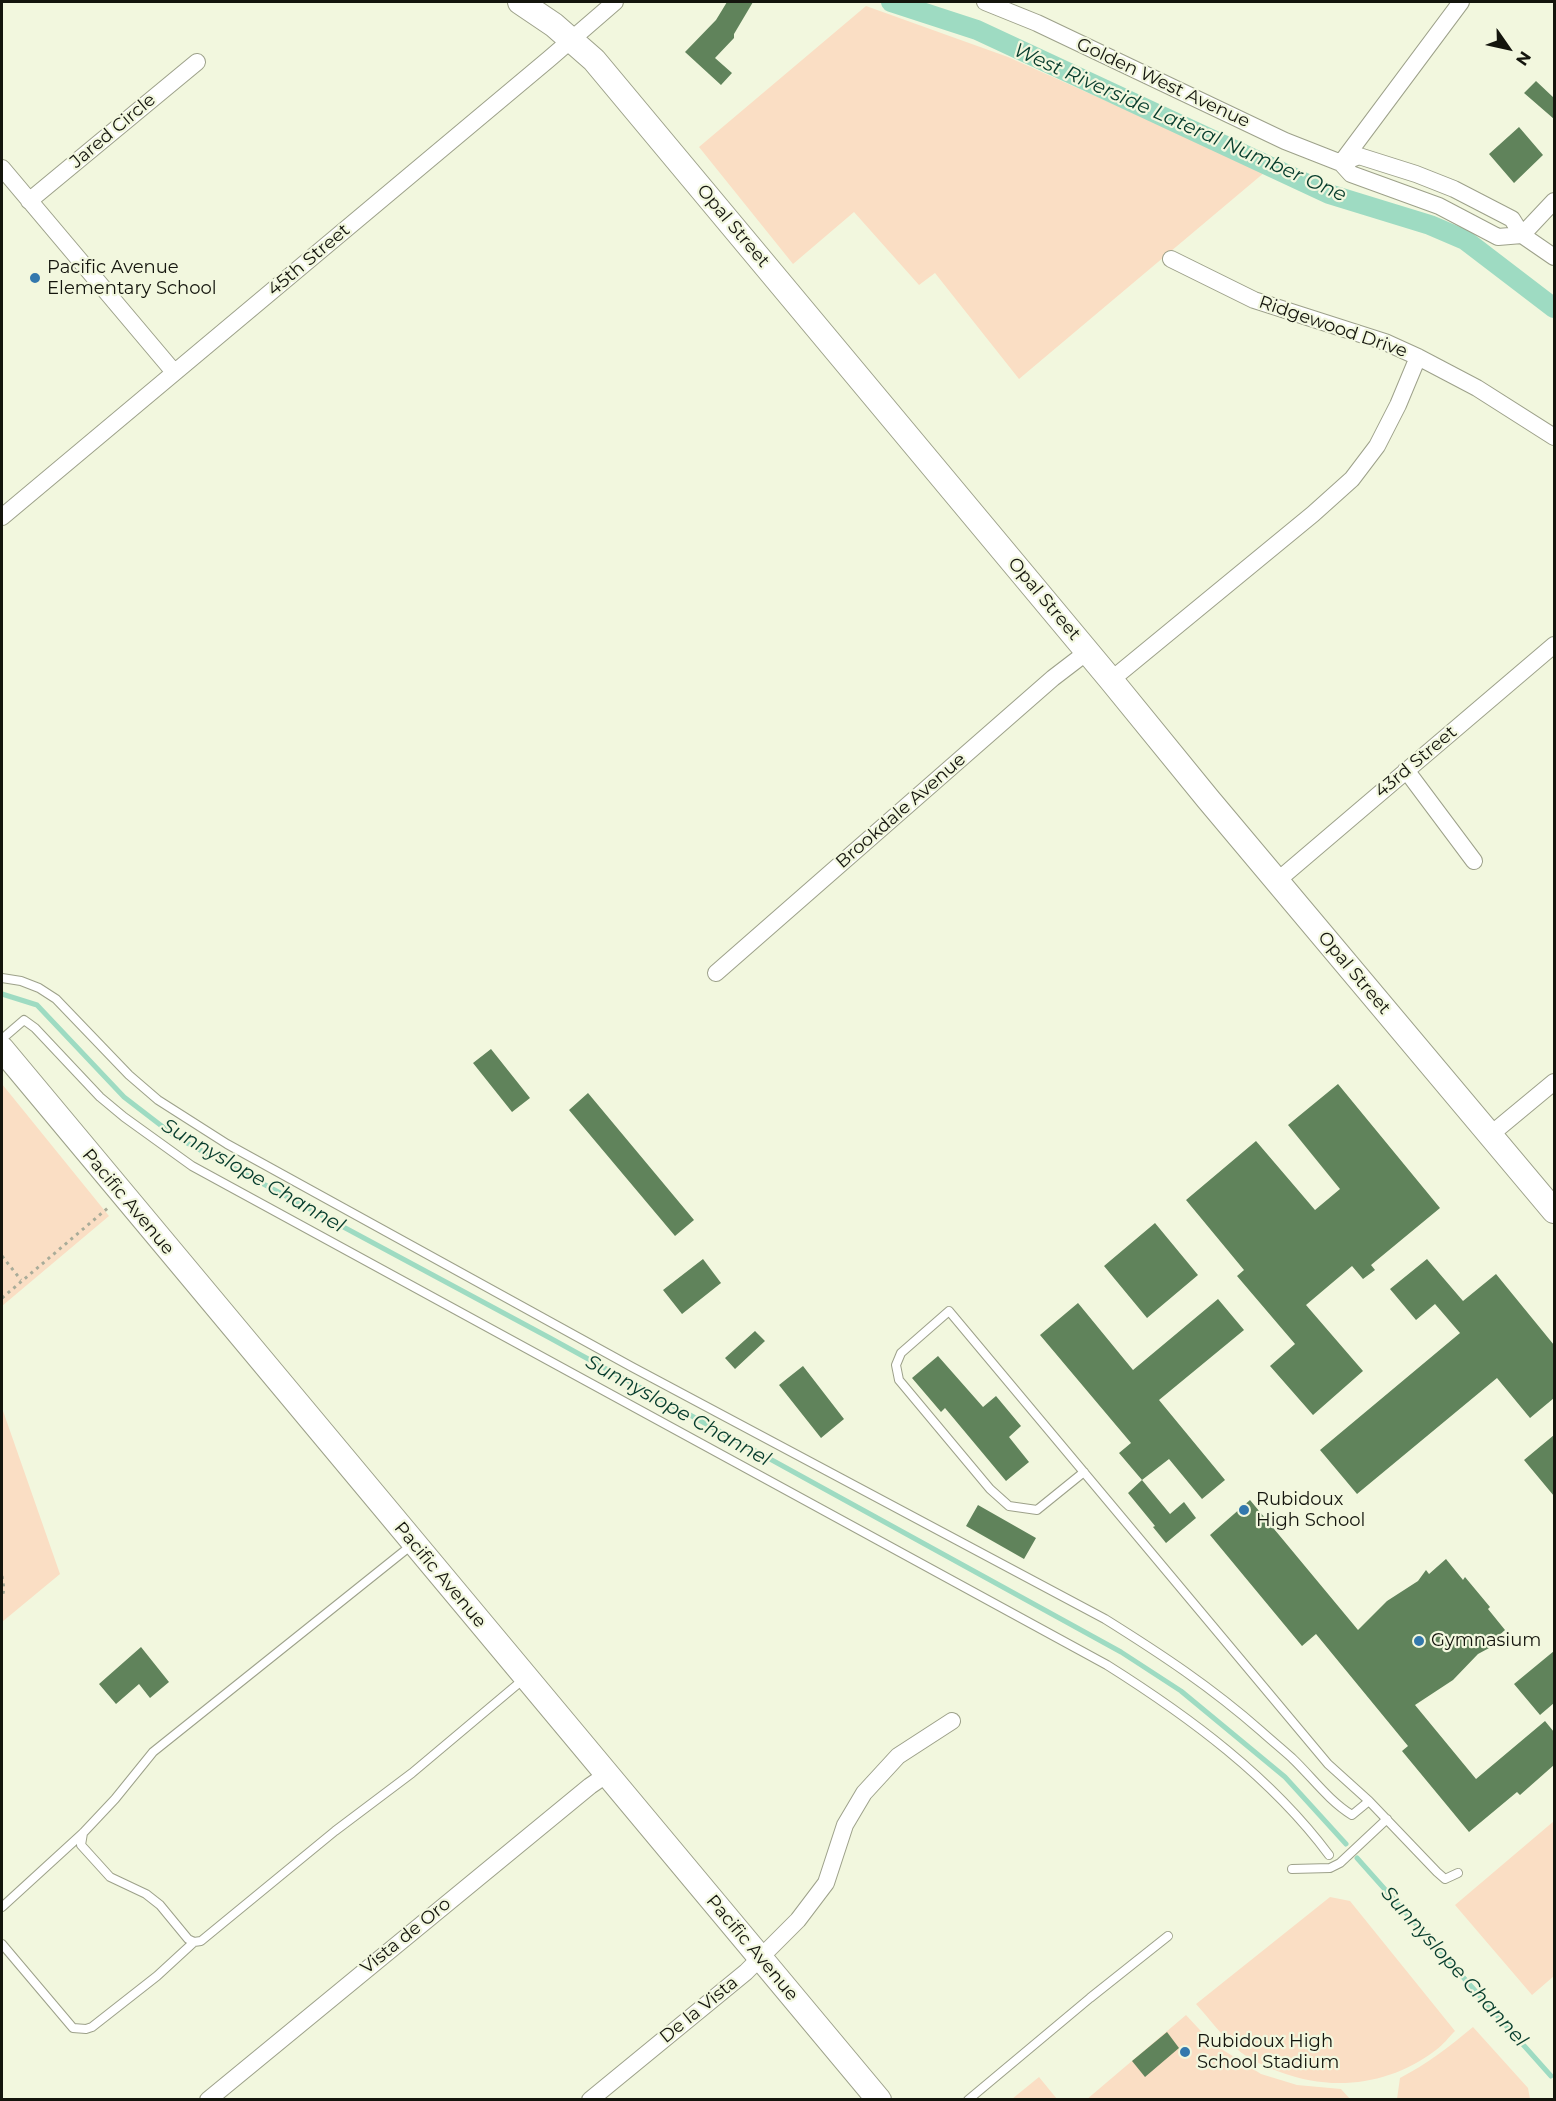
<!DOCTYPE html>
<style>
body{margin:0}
#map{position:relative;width:1556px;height:2101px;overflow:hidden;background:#f2f7de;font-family:Montserrat,sans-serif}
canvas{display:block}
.frame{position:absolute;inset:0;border:3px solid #14150d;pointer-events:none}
.north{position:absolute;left:1478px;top:18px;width:60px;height:60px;-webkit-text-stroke:4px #f2f7de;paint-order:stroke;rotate:124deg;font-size:16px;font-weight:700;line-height:24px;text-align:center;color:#14150d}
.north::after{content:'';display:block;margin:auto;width:21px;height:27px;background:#14150d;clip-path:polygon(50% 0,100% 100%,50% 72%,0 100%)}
</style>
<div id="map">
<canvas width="1556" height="2101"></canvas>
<div class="frame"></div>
<div class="north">N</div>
</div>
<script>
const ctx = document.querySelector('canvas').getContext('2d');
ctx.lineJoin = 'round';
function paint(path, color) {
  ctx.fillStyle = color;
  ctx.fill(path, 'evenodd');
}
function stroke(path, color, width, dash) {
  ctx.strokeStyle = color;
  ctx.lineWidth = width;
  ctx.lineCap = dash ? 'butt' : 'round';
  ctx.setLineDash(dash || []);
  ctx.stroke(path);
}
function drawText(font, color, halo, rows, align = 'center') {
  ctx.font = font + ' Montserrat,sans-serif';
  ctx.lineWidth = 4.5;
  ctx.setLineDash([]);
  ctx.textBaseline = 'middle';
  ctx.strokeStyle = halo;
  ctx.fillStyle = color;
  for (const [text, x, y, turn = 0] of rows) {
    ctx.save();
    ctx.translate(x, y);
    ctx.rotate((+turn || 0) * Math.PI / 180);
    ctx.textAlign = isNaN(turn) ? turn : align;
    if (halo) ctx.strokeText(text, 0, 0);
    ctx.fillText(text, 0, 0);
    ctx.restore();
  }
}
paint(new Path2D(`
 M866,6L1008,57L1265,172L1019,379L935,273L919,285L854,212L793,264L699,147Z
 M2,1084L109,1216L2,1306Z
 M2,1408L60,1574L2,1622Z
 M1554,1821V1976L1532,1995L1455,1905Z
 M1330,1897L1350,1901L1455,2031C1449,2037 1443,2045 1436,2050C1390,2085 1333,2092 1280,2072C1265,2066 1247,2059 1236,2048C1221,2035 1209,2018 1196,2004Z
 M1186,2015L1212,2043L1261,2074L1297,2085L1341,2089L1350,2099L1086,2100Z
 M1473,2027L1528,2088L1530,2099H1397L1400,2078C1427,2064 1449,2047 1473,2027Z
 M1039,2077L1057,2099H1012Z`), '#fadec4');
stroke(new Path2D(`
 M2,994L37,1005L124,1097L176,1137L550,1338L1121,1652L1181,1691L1285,1777L1346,1844
 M1357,1858L1551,2076`), '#9edbc2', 5);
stroke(new Path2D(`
 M891,2L977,30L1329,194L1430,225L1465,240L1554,308`), '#9edbc2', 20);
paint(new Path2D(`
 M727,2H753L734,34V38L715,58L732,73L721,85L685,52L716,20Z
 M1536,81L1554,98V119L1524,93Z
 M1519,127L1543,155L1514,183L1489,154Z
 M491,1049L530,1098L512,1112L473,1063Z
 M1338,1084L1440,1208L1371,1265L1375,1270L1363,1279L1352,1266L1306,1305L1363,1371L1313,1415L1270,1366L1295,1344L1237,1276L1244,1270L1186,1200L1256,1141L1315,1210L1340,1189L1288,1125Z
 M588,1093L694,1220L675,1236L569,1110Z
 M1155,1223L1198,1275L1147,1318L1104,1266Z
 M703,1259L721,1283L682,1314L663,1290Z
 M1427,1259L1463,1301L1496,1274L1554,1345V1398L1530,1418L1497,1378L1357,1494L1320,1450L1460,1333L1435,1304L1416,1320L1390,1289Z
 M1218,1299L1244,1330L1159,1400L1225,1480L1202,1499L1169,1459L1142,1480L1119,1453L1131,1443L1040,1335L1078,1303L1133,1370Z
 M755,1331L765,1341L735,1369L725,1358Z
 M938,1356L983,1407L996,1396L1021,1426L1009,1437L1029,1462L1006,1481L945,1408L941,1412L912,1378Z
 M803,1366L844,1419L821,1438L779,1385Z
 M1554,1435V1496L1524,1460Z
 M1142,1480L1170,1514L1184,1502L1196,1518L1166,1543L1153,1527L1155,1526L1128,1493Z
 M1250,1500L1358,1630L1387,1601L1418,1581L1426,1570L1429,1574L1446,1559L1463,1580L1465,1577L1490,1607L1488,1609L1505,1630L1488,1645L1491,1647L1478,1654L1453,1680L1415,1705L1476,1779L1545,1721L1554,1732V1765L1520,1795L1517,1792L1469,1832L1402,1751L1408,1746L1316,1634L1302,1646L1210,1535Z
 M978,1505L1036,1538L1024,1559L966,1526Z
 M141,1647L169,1682L150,1698L139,1684L116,1704L99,1684Z
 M1554,1651V1703L1540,1715L1514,1684Z
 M1167,2032L1179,2048L1145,2077L1132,2061Z`), '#60835b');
const lane = new Path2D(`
 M2,978L21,981L39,988L56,999L129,1075L158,1100L227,1144L632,1367L1105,1619C1161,1654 1211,1687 1261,1731C1271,1740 1282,1749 1292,1758C1312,1777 1328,1800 1352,1815L1369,1801
 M2,1039L24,1020L35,1028L100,1097L124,1117L192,1166L1107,1665C1188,1716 1271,1777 1329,1855
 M1084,1472L1037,1510L1009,1506L990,1489L899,1380L896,1365L901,1353L949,1311L1328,1764L1369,1801L1437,1872L1445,1879L1458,1873
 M83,1833L81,1845L110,1877L146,1894L160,1905L188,1939L194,1942
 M1292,1869L1330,1868L1340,1863L1387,1819
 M2,1907L83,1833L115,1799L153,1752L413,1544
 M2,1944L73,2028L86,2029L92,2027L157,1976L194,1942L201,1941L335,1831L412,1773L525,1678
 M968,2100L1090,1998L1168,1936`);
const street = new Path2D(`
 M985,2L1037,23L1285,141L1341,163L1351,174L1439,206L1498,237L1522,235
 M1341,163L1359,156L1416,174L1454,189L1512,219L1522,235L1554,257
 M1341,163L1461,2
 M2,168L174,372
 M29,201L197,62
 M1522,235L1554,201
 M1171,259L1254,300L1385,342L1418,357L1477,388L1554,437
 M2,517L549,59L615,2
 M1111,680L1313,514L1352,479L1377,446L1398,405L1418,357
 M1406,770L1474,861
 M1277,881L1554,645
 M716,973L1053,678L1087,652
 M1490,1135L1554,1082
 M208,2100L590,1786L606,1775
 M590,2100L746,1972L798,1920L826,1883L845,1825L864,1793L898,1756L952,1721`);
const secondary = new Path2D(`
 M520,2L554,25L594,60L1111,680L1208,799L1554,1211
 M2,1049L879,2100`);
stroke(lane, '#9da18a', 10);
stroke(street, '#9da18a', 18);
stroke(secondary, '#9da18a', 26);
stroke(new Path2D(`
 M2,1256L21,1280
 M2,1298L109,1207
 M2,1576L4,1589L2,1598`), '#a9ac99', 3, [3, 4.5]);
stroke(lane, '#fff', 8);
stroke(street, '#fff', 16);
stroke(secondary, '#fff', 24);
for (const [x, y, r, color] of [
 [35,278,6,"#3378ad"],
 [1244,1510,6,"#3378ad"],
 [1419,1641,6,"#3378ad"],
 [1185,2052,6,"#3378ad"]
]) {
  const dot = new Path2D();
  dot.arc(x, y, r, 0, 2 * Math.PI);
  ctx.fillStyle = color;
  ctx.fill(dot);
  stroke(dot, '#f2f7de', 2);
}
drawText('18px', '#14150d', '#f2f7de', [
 ["Golden West Avenue",1163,83,25],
 ["Jared Circle",113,131,-40],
 ["Opal Street",733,226,50],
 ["45th Street",309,260,-40],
 ["Ridgewood Drive",1333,327,19],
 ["Opal Street",1044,599,50],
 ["43rd Street",1416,762,-40],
 ["Brookdale Avenue",901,811,-41],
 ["Opal Street",1354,973,50],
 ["Pacific Avenue",128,1202,50],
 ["Pacific Avenue",440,1575,50],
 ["Vista de Oro",406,1936,-39],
 ["Pacific Avenue",752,1948,50],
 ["De la Vista",699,2010,-39]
]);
drawText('18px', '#14150d', '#f2f7de', [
 ["Pacific Avenue",47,268],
 ["Elementary School",47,289],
 ["Rubidoux",1256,1500],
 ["High School",1256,1521],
 ["Gymnasium",1431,1641],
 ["Rubidoux High",1197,2042],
 ["School Stadium",1197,2063]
], 'left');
drawText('italic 20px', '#063c2c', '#f2f7de', [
 ["West Riverside Lateral Number One",1180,123,24],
 ["Sunnyslope Channel",253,1176,30],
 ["Sunnyslope Channel",678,1411,29],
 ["Sunnyslope Channel",1454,1967,48]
]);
</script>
